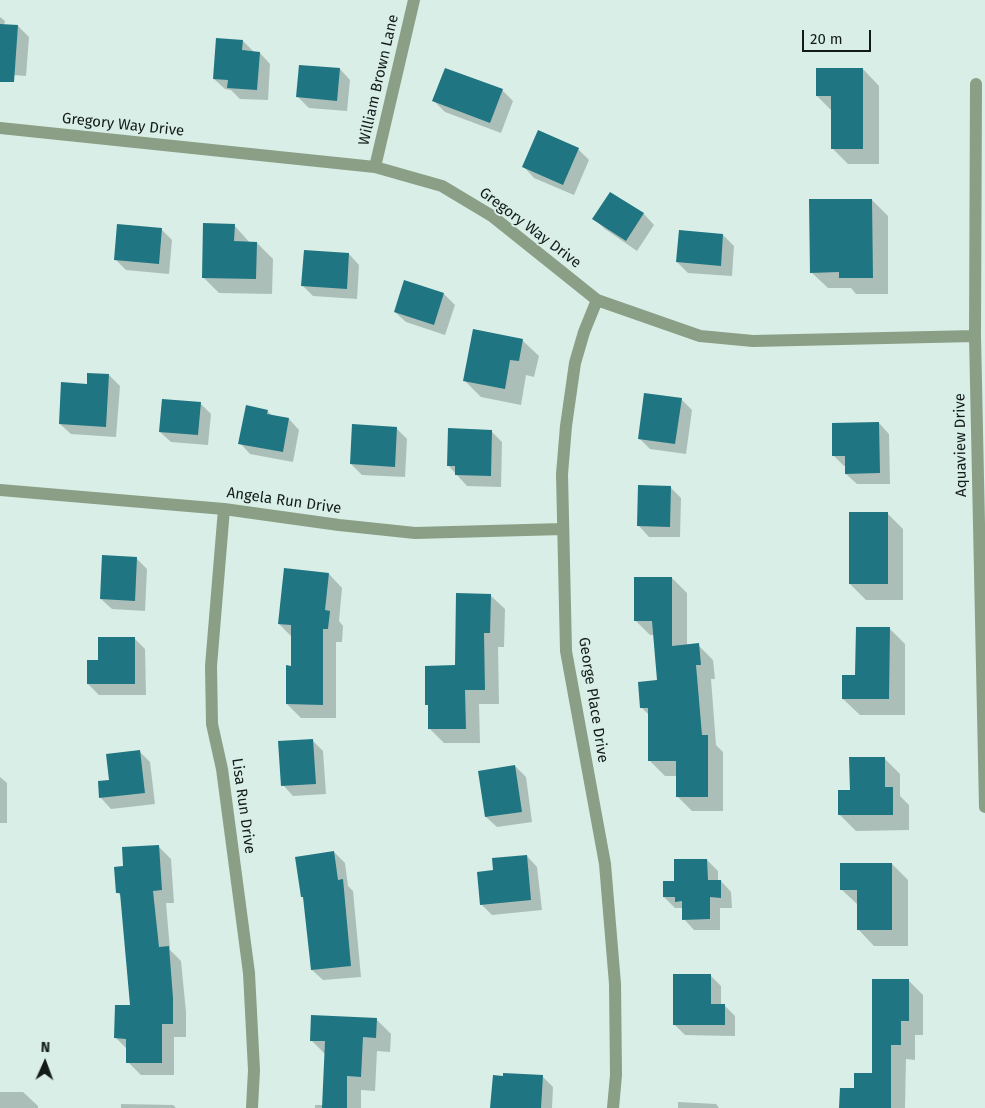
<!DOCTYPE html>
<style>
body{margin:0}
#map{position:relative;width:985px;height:1108px;overflow:hidden;background:#d8eee7;font-family:"Fira Sans",sans-serif}
canvas{display:block}
.north{position:absolute;left:20px;top:1038px;width:50px;height:50px;-webkit-text-stroke:4px #d8eee7;paint-order:stroke;rotate:2deg;font-size:14px;font-weight:700;line-height:20px;text-align:center;color:#131b19}
.north::after{content:'';display:block;margin:auto;width:18px;height:22px;background:#131b19;clip-path:polygon(50% 0,100% 100%,50% 72%,0 100%)}
.scale{position:absolute;left:802px;top:30px;width:69px;height:22px;box-sizing:border-box;border:2px solid #131b19;border-top:0;padding-left:6px;font-size:15px;line-height:18px;white-space:nowrap;color:#131b19;-webkit-text-stroke:4px #d8eee7;paint-order:stroke}
</style>
<div id="map">
<canvas width="985" height="1108"></canvas>
<div class="north">N</div>
<div class="scale">20 m</div>
</div>
<script>
const ctx = document.querySelector('canvas').getContext('2d');
ctx.lineJoin = 'round';
function paint(path, color) {
  ctx.fillStyle = color;
  ctx.fill(path, 'evenodd');
}
function stroke(path, color, width, dash) {
  ctx.strokeStyle = color;
  ctx.lineWidth = width;
  ctx.lineCap = dash ? 'butt' : 'round';
  ctx.setLineDash(dash || []);
  ctx.stroke(path);
}
function drawText(font, color, halo, rows, align = 'center') {
  ctx.font = font + ' "Fira Sans",sans-serif';
  ctx.lineWidth = 4;
  ctx.setLineDash([]);
  ctx.textBaseline = 'middle';
  ctx.strokeStyle = halo;
  ctx.fillStyle = color;
  for (const [text, x, y, turn = 0] of rows) {
    ctx.save();
    ctx.translate(x, y);
    ctx.rotate((+turn || 0) * Math.PI / 180);
    ctx.textAlign = isNaN(turn) ? turn : align;
    if (halo) ctx.strokeText(text, 0, 0);
    ctx.fillText(text, 0, 0);
    ctx.restore();
  }
}
paint(new Path2D(`
 M0,17L5,21L4,26H18L29,37L26,76L0,74Z
 M243,41L254,52L260,53L270,64L268,100L240,99L231,90L225,89L214,79Z
 M340,69L350,80L347,111L309,108L298,97Z
 M863,69L879,86V164H848L832,148V111L817,96Z
 M502,90L513,101L501,133L445,112L434,101Z
 M578,149L589,160L574,195L534,178L524,167Z
 M611,193L644,214L654,225L637,251L605,229L594,219Z
 M872,200L888,216V294H856L851,288H828L811,272Z
 M234,225L250,243H257L273,259L272,294L219,293L203,277Z
 M161,229L172,240L169,274L126,270L115,259Z
 M723,235L734,246L732,276L688,273L677,262Z
 M349,254L359,265L357,299L313,296L302,285Z
 M405,282L444,294L455,305L445,335L406,322L395,312Z
 M522,340L539,356L534,377L526,375L521,405L481,397L465,381Z
 M109,375L120,386L116,437L71,434L60,424Z
 M681,399L692,410L686,454L650,449L639,438Z
 M200,403L211,414L208,445L171,442L160,432Z
 M267,411L273,416L289,419L299,430L293,462L250,454L240,443Z
 M879,423L889,434L890,484H857L846,474V466H844L834,456Z
 M396,428L407,439L405,477L362,475L351,464Z
 M491,431L502,442L501,487L467,486L448,465Z
 M670,487L681,498L680,537H649L639,526Z
 M887,513L903,529V600H866L850,584Z
 M136,558L147,569L145,611L112,609L101,599Z
 M329,574L342,588L339,621L343,626L342,642H336V718H301L287,704L292,667V637L279,624Z
 M672,578L687,593V646L698,645L713,660L715,679H711L716,745L723,752V811H692L677,796V776H665L650,761V716L642,708L658,681L654,635H650L635,620Z
 M490,595L505,609L504,647H498L499,704H479L480,743H444L430,729L429,707L427,704L456,666Z
 M889,628L905,644V715H860L843,699Z
 M134,638L145,649L146,695H99L88,684L99,661Z
 M312,740L323,751L326,794L293,796L283,785Z
 M140,752L150,762L155,804L111,809L101,798L111,781Z
 M884,758L900,774V796L909,805V830L856,831L840,815L851,791Z
 M515,766L526,777L532,822L497,827L486,817Z
 M0,777L7,783V823H0Z
 M158,846L171,859L174,903H166L170,950L181,961L186,1012V1037H174V1075H141L128,1062V1050L116,1038L131,1006L121,896L118,893L125,867Z
 M334,852L345,863L348,886L353,891L361,977L323,980L312,970L305,899L302,896Z
 M527,856L537,867L542,910L492,915L481,904Z
 M707,860L718,871V881H721L731,892L732,908H720V930H694L684,919L682,908H675L664,897L676,882Z
 M892,864L908,880V946H874L858,929V905L841,889Z
 M710,975L721,986V1006L724,1005L735,1016V1036L685,1035L674,1024Z
 M908,980L923,995V1035H915V1060L906,1059L905,1108H841L856,1090L874,1074Z
 M376,1019L391,1034L390,1052L377,1051L375,1091L361,1090V1108H315V1105H324L326,1055L311,1040Z
 M542,1076L553,1087L552,1108H492Z
 M0,1092H23L38,1106V1108H0Z
 M678,1102L716,1104L719,1108H678Z
 M121,1104L173,1105L176,1108H121Z`), '#0003');
paint(new Path2D(`
 M0,24L18,25L14,82H0Z
 M216,38L243,40L242,50L260,52L257,90L227,88L228,80L213,79Z
 M299,65L340,68L337,101L296,97Z
 M445,68L503,89L490,123L432,101Z
 M816,68H863V149H831V96H816Z
 M538,130L579,148L563,185L522,167Z
 M610,192L644,213L626,241L592,219Z
 M809,199H872L873,278H839V272L810,273Z
 M203,223L235,224L234,241L257,242L256,279L202,278Z
 M117,224L162,228L159,264L114,260Z
 M679,230L723,234L721,266L676,262Z
 M304,250L349,253L347,289L301,286Z
 M404,280L444,293L434,325L394,312Z
 M473,329L523,339L519,361L510,360L505,389L463,381Z
 M87,373L109,374L106,427L59,424L61,382L87,384Z
 M644,393L682,398L675,444L638,439Z
 M162,399L201,402L198,435L159,432Z
 M246,405L268,410L267,414L289,418L283,452L238,444Z
 M879,422L880,473L845,474V456H832V423Z
 M352,424L397,427L395,467L350,464Z
 M448,428L492,430L491,476L455,475V466H447Z
 M638,485L671,486L670,527L637,526Z
 M849,512H888V584H849Z
 M102,555L137,557L135,601L100,599Z
 M284,568L329,573L325,610L330,611L328,629H323V705L286,704V665L291,666V625L278,624Z
 M634,577H672V646L699,643L701,665H696L702,735H708V797H676V761H648V708H640L638,682L657,680L652,621H634Z
 M456,593L491,594L490,633H484L485,690H465L466,729H428V705H425V666L455,665Z
 M856,627H890L889,699H842V675H855Z
 M98,637H135V684H87V660H98Z
 M313,739L316,784L281,786L278,741Z
 M140,750L145,793L99,798L98,781L109,780L106,754Z
 M849,757H885V787H893V815H838V790H850Z
 M515,765L522,812L485,817L478,771Z
 M159,845L162,890L153,891L159,947L169,946L173,998V1024H162V1063H126V1039L114,1038L115,1005H130L120,893H116L114,867L123,866L122,847Z
 M334,851L338,880L343,879L351,966L311,970L303,897H301L295,857Z
 M527,855L531,900L480,905L477,872L493,870L492,858Z
 M674,859H707L708,880H721V898L710,897V919L682,920V901L675,902V897H663V881H674Z
 M840,863H892V930H857V890H840Z
 M673,974H711V1004H725V1025H673Z
 M872,979H909V1021H901V1045H891V1108H839L840,1088H854V1073H872Z
 M311,1015L377,1018L376,1038L363,1037L361,1077L347,1076V1108H322L325,1041H310Z
 M503,1073L543,1075L541,1108H490L493,1075L503,1076Z`), '#1f7581');
stroke(new Path2D(`
 M976,84L975,336L985,807
 M0,128L375,167L442,186L492,216L597,300L700,336L753,341L975,336
 M375,167L414,0
 M597,300L584,332L575,363L566,426L562,474L566,651L605,864L615,984L616,1075L613,1108
 M0,490L224,509L339,525L415,533L563,529
 M224,509L211,666L212,724L222,769L249,973L254,1070L252,1108`), '#8a9f85', 12);
drawText('15px', '#131b19', '#d8eee7', [
 ["William Brown Lane",379,80,-77],
 ["Gregory Way Drive",123,125,6],
 ["Gregory Way Drive",530,228,37],
 ["Aquaview Drive",961,445,-91],
 ["Angela Run Drive",284,501,8],
 ["George Place Drive",593,700,81],
 ["Lisa Run Drive",243,806,82]
]);
</script>
